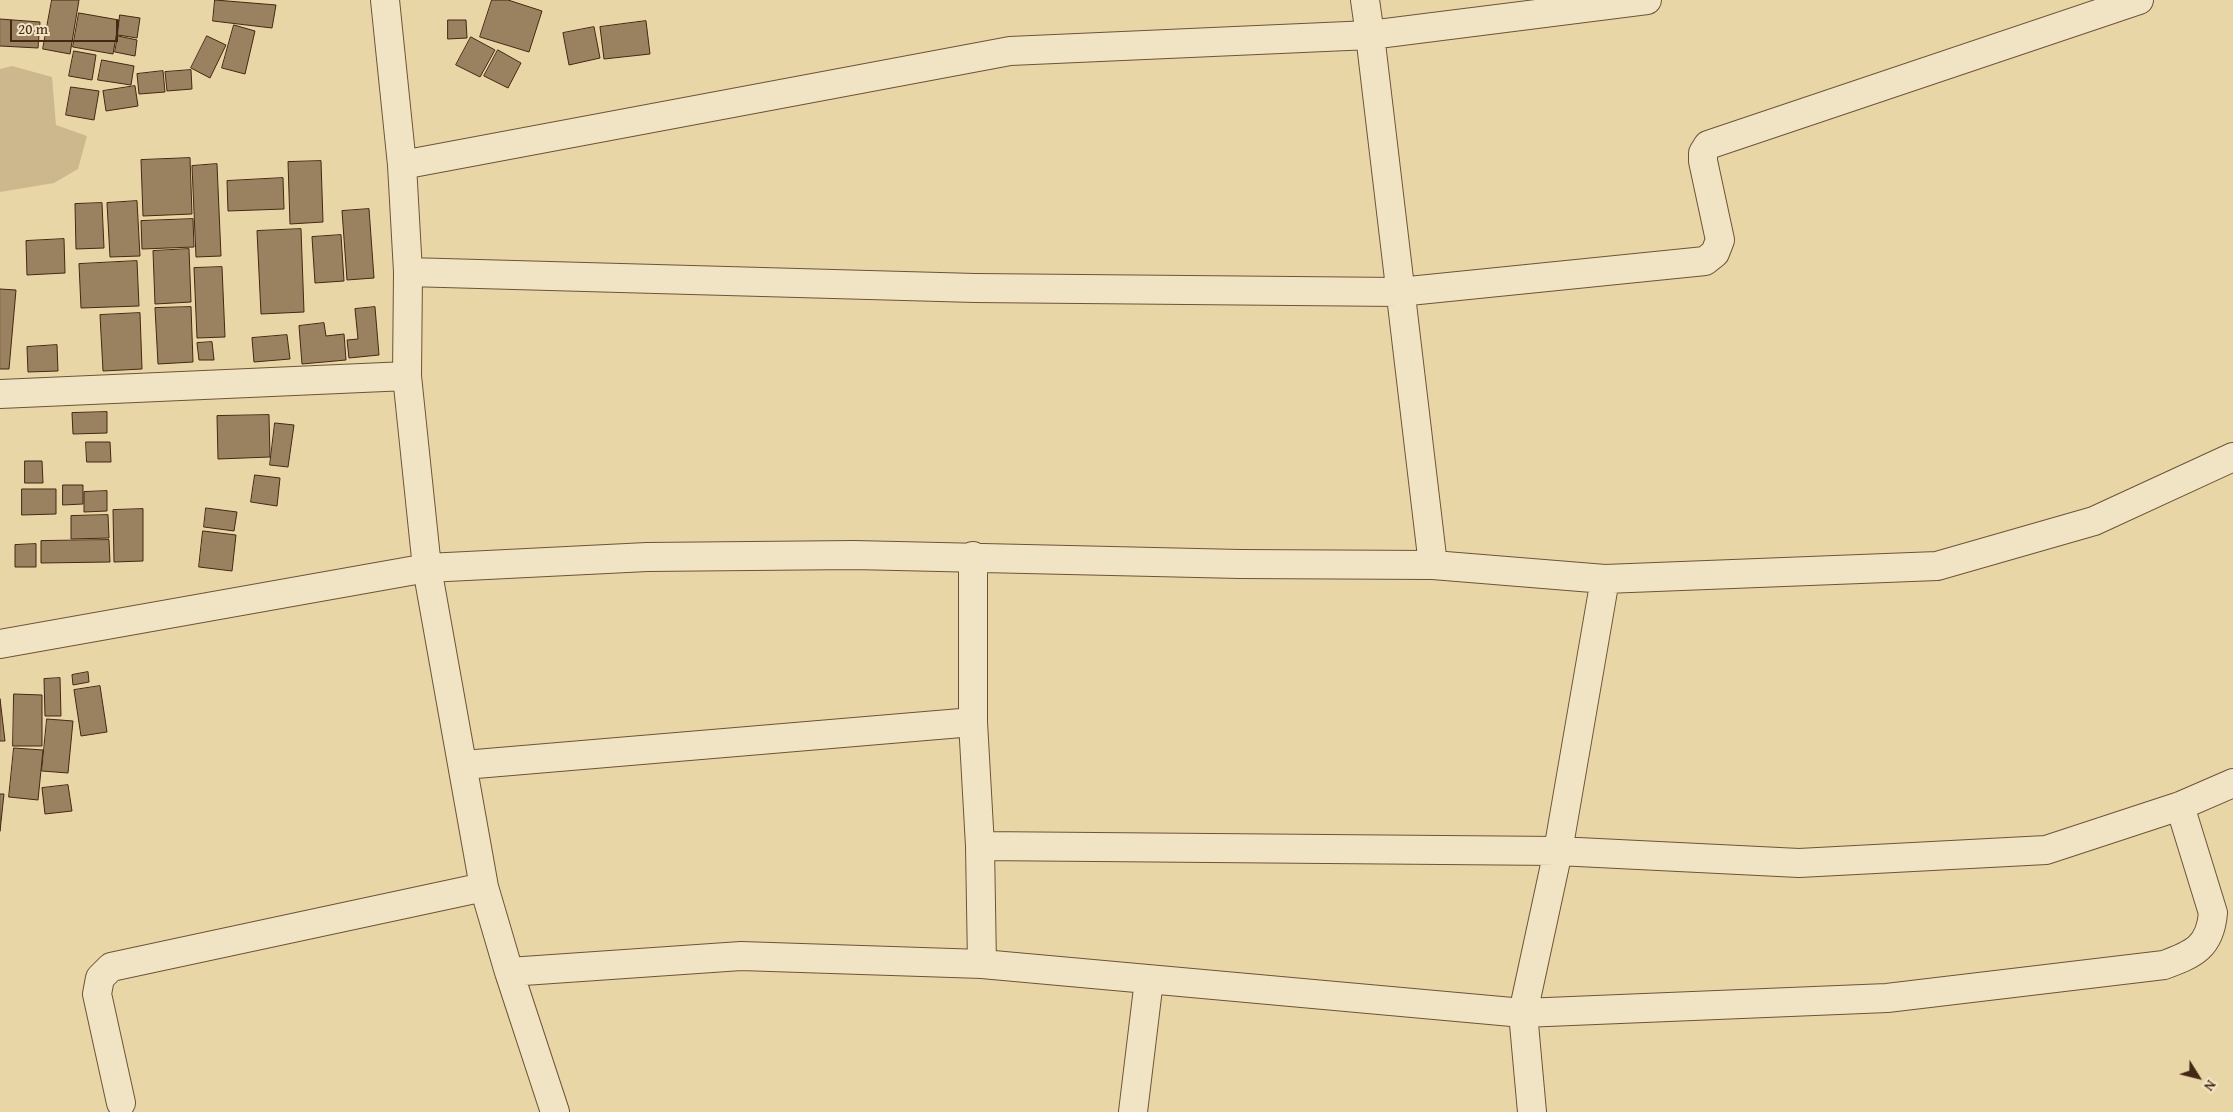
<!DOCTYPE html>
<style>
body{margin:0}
#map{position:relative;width:2233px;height:1112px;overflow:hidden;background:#e9d6a6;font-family:"Gentium Book Plus",serif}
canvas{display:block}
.north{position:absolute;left:2173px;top:1052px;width:50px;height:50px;-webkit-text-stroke:4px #f1e4c5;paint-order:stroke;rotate:126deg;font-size:14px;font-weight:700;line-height:20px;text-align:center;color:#442714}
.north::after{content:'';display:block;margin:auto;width:18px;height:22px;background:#442714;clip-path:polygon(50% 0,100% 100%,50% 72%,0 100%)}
.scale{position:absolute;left:10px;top:20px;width:108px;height:22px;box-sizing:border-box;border:2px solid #442714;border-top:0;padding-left:6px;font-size:15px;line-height:18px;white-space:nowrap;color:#442714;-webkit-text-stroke:4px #f1e4c5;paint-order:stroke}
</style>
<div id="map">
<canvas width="2233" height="1112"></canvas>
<div class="north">N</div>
<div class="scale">20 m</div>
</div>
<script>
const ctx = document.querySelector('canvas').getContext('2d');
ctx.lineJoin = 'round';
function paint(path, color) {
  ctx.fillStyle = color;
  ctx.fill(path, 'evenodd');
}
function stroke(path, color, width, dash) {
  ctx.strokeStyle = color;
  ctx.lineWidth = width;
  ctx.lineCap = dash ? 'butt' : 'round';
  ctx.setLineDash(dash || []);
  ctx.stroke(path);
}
paint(new Path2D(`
 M12,66L52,77L56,125L87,136L78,169L54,183L0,192V69Z`), '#cdb88d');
const building = new Path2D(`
 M52,0H79L70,54L43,49Z
 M215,0L276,5L272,28L213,21Z
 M492,0H508L542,11L529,52L480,37Z
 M79,13L119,20L113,54L73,47Z
 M120,15L140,18L137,38L118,35Z
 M0,19L40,22L38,48L0,46Z
 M448,20H466L467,38L448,39Z
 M646,21L650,54L604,59L600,27Z
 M234,25L255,31L245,74L222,68Z
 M594,27L600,58L569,65L563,33Z
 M118,36L137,40L135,56L115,52Z
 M207,36L226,45L210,78L191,68Z
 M471,37L495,50L480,77L456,65Z
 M498,50L521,63L508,88L484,76Z
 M74,51L96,55L92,80L69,76Z
 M102,60L134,66L131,85L98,80Z
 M191,70L192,89L167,91L165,72Z
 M163,71L165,92L139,94L137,74Z
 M135,86L138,106L106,111L103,91Z
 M71,87L99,91L94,120L66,115Z
 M190,158L192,214L143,216L141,160Z
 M321,161L323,222L290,224L288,162Z
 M217,164L221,256L196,257L192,166Z
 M283,178L284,209L228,211L227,181Z
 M137,201L140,256L110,257L107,203Z
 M102,203L104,248L76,249L75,204Z
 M369,209L374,278L347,280L342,211Z
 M193,219L194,247L142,249L141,221Z
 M301,229L304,312L261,314L257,231Z
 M341,235L344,281L315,283L312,237Z
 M64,239L65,273L27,275L26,241Z
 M189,249L191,302L155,304L153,251Z
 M137,261L139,306L81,308L79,264Z
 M222,267L225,337L197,338L194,268Z
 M0,289L16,290L9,369H0Z
 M191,307L193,362L158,364L155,308Z
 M375,307L379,355L349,358L347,340L358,339L355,309Z
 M140,313L142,369L103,371L100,315Z
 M324,323L326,336L344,334L346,360L302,364L299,326Z
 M287,335L290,359L254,362L252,338Z
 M212,342L214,360H199L197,343Z
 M57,345L58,371L28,372L27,347Z
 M107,412V433L73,434L72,413Z
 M269,415L270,457L218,459L217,416Z
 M275,423L294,425L288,467L270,465Z
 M86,442H110L111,462H87Z
 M25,461H42L43,483H25Z
 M255,475L280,478L277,506L251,502Z
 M63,485H83V504L63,505Z
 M22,489H56V514L22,515Z
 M107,491V511L84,512V492Z
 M206,508L237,512L234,531L204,527Z
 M143,509V561L114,562L113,510Z
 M108,515L109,538L71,539V516Z
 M203,531L236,535L232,571L199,567Z
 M109,540L110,562L41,563V541Z
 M36,544V567H15V545Z
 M88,672L89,682L73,685L72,675Z
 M60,678L61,716H45L44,679Z
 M100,686L107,732L81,736L74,690Z
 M14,694L42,695V746H13Z
 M0,699L5,741H0Z
 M47,719L73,721L68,773L42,771Z
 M14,748L43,750L38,800L9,797Z
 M68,785L72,811L45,814L42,788Z
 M0,794H4L0,831Z`);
paint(building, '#9a8260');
stroke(building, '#442714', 1);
const minor = new Path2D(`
 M385,0L402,165L408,272L407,376L427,568L484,887L509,972L555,1112
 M1365,0L1370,35L1647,0
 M402,165L1010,51L1370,35L1433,565
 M408,272L975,288L1399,292L1705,261L1715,253L1720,240L1703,161V153L1708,145L2139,0
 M0,394L407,376
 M973,556V722L980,846L982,964
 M0,644L427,568L647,557L854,555L1240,564L1433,565L1605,579L1937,566L2094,521L2233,457
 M464,765L973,722
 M980,846L1558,851L1799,863L2046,850L2180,806L2233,783
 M509,972L741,956L982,964L1523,1013L1887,998L2164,965C2194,954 2210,947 2213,913L2180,806
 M121,1103L97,994L100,978L111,967L484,887
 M1133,1112L1149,980
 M1532,1112L1523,1013L1558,851L1605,579`);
stroke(minor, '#6d5338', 30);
stroke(minor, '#f1e4c5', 28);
</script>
